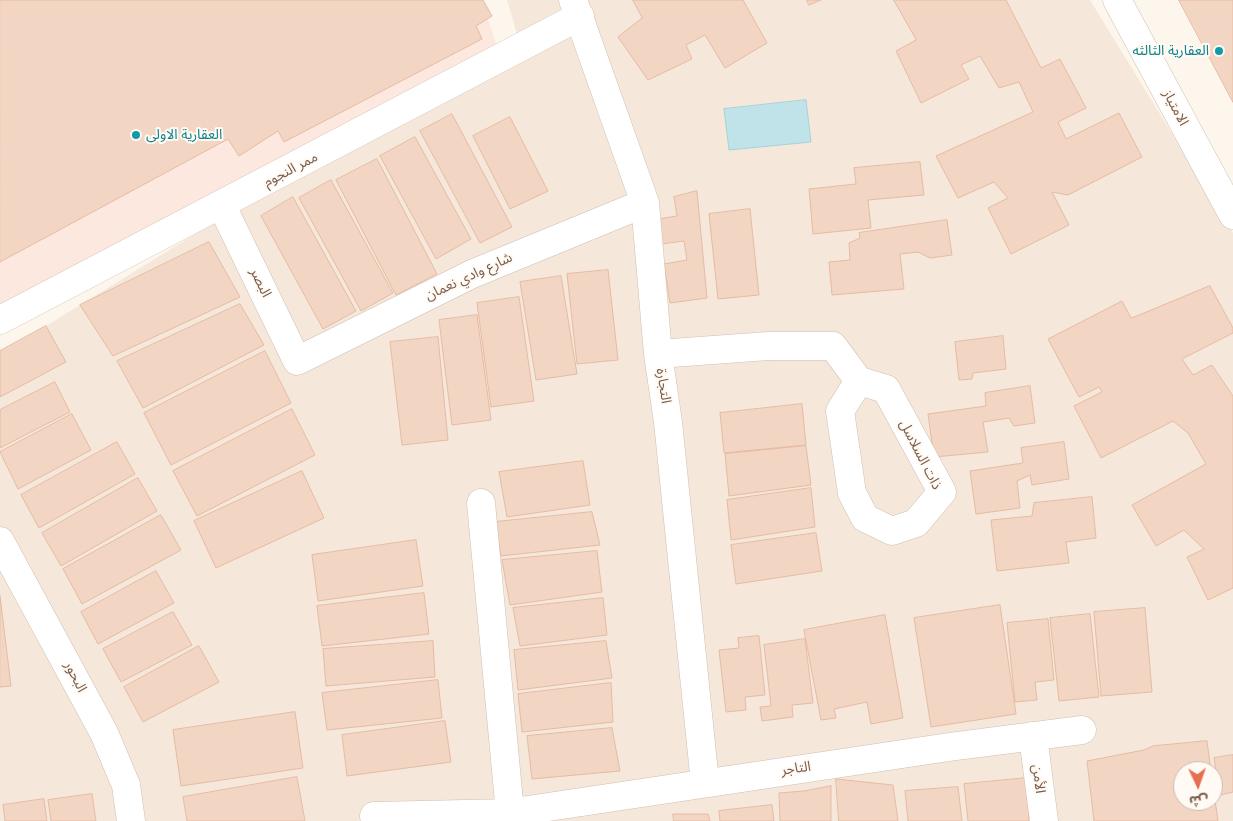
<!DOCTYPE html>
<meta charset="utf-8">
<style>
body{margin:0}
#map{position:relative;width:1233px;height:821px;overflow:hidden;background:#fdf6ec;font-family:"Varela Round","Noto Sans Arabic",sans-serif}
canvas{display:block}
.north{position:absolute;left:1173px;top:761px;width:50px;height:50px;box-sizing:border-box;background:#fffaf3;border:1px solid #cabbb1;border-radius:50%;rotate:177deg;font-size:14px;font-weight:700;line-height:20px;text-align:center;color:#7a5c4d}
.north::after{content:'';display:block;margin:auto;width:18px;height:22px;background:#e76f51;clip-path:polygon(50% 0,100% 100%,50% 72%,0 100%)}
</style>
<div id="map">
<canvas width="1233" height="821"></canvas>
<div class="north">ش</div>
</div>
<script>
const ctx = document.querySelector('canvas').getContext('2d');
ctx.lineJoin = 'round';
function paint(path, color) {
  ctx.fillStyle = color;
  ctx.fill(path, 'evenodd');
}
function stroke(path, color, width, dash) {
  ctx.strokeStyle = color;
  ctx.lineWidth = width;
  ctx.lineCap = dash ? 'butt' : 'round';
  ctx.setLineDash(dash || []);
  ctx.stroke(path);
}
function drawText(font, color, halo, rows, align = 'center') {
  ctx.font = font + ' "Varela Round","Noto Sans Arabic",sans-serif';
  ctx.lineWidth = 4;
  ctx.setLineDash([]);
  ctx.textBaseline = 'middle';
  ctx.strokeStyle = halo;
  ctx.fillStyle = color;
  for (const [text, x, y, turn = 0] of rows) {
    ctx.save();
    ctx.translate(x, y);
    ctx.rotate((+turn || 0) * Math.PI / 180);
    ctx.textAlign = isNaN(turn) ? turn : align;
    if (halo) ctx.strokeText(text, 0, 0);
    ctx.fillText(text, 0, 0);
    ctx.restore();
  }
}
paint(new Path2D(`
 M507,0H1090L1233,233V821H0V351L46,326L265,191L521,48ZM1183,771H1213V801H1183Z`), '#f5e8da');
paint(new Path2D(`
 M0,0H482L497,47L0,306Z`), '#fde8e0');
const water = new Path2D(`
 M806,100L811,142L729,150L724,109Z`);
paint(water, '#bfe3e8');
stroke(water, '#a5d3da', 1);
const building = new Path2D(`
 M0,0H483L492,16L476,26L482,39L284,142L278,131L239,156L228,139L0,262Z
 M633,0H743L767,43L725,68L705,35L686,45L692,59L648,80L618,37L642,18Z
 M807,0H821L809,5Z
 M894,0H1006L1041,68L1060,59L1086,108L1058,122L1066,139L1119,113L1142,157L1068,195L1052,192L1069,225L1011,254L988,208L1008,198L994,182L958,198L936,156L1033,112L1019,82L999,88L980,56L961,65L969,79L921,103L896,51L916,40Z
 M1179,0H1233V102Z
 M452,114L512,227L480,243L420,131Z
 M510,117L548,191L510,209L473,136Z
 M415,137L471,239L436,259L380,156Z
 M377,159L437,274L396,295L336,180Z
 M920,162L924,195L868,200L871,228L813,234L809,189L856,184L854,168Z
 M331,180L393,293L361,311L299,198Z
 M697,191L707,298L670,303L664,264L687,260L684,241L661,244L658,219L677,216L674,197Z
 M293,197L356,311L323,329L261,216Z
 M750,209L759,295L718,299L709,214Z
 M947,220L952,255L930,258L918,252L900,254L904,289L832,295L829,262L850,260L849,243L860,238L859,233Z
 M209,242L240,297L113,356L80,305Z
 M608,270L618,360L577,364L567,274Z
 M561,276L577,374L536,380L520,282Z
 M1210,286L1233,328V333L1182,359L1193,375L1212,365L1233,396V588L1208,600L1187,557L1204,549L1184,530L1156,546L1132,505L1206,464L1188,433L1173,421L1101,458L1074,406L1102,392L1099,387L1079,397L1048,339L1122,301L1131,318Z
 M519,297L534,401L491,407L477,303Z
 M240,304L264,345L143,408L117,361Z
 M477,315L491,420L452,425L439,320Z
 M46,326L66,362L0,397V351Z
 M1003,336L1006,369L973,373L972,379L959,380L955,342Z
 M438,337L448,440L402,445L390,342Z
 M265,351L291,403L171,465L144,413Z
 M55,382L70,412L0,448V410Z
 M1030,386L1035,423L1014,426L1009,418L983,422L988,452L934,457L928,414L986,406L985,393Z
 M802,404L806,445L724,453L720,413Z
 M292,409L315,455L197,516L173,471Z
 M72,414L91,450L18,489L0,452Z
 M117,442L135,474L39,528L21,495Z
 M1064,442L1069,479L1032,485L1030,475L1017,481L1020,508L976,514L970,471L1023,463L1021,448Z
 M806,446L811,485L729,496L725,454Z
 M583,461L590,505L507,517L499,472Z
 M302,471L324,518L216,568L194,521Z
 M138,478L157,511L61,566L42,533Z
 M811,488L815,527L731,540L727,500Z
 M1092,497L1096,538L1066,542L1069,563L997,571L991,520L1032,516L1034,503Z
 M592,512L600,545L501,556L495,522Z
 M161,515L181,550L82,604L63,569Z
 M816,533L822,571L736,584L731,545Z
 M416,540L423,586L318,601L312,555Z
 M597,551L602,592L510,605L502,560Z
 M156,571L174,603L98,644L81,612Z
 M424,593L429,634L322,646L317,606Z
 M0,596L11,686L0,687Z
 M603,598L607,635L520,646L513,608Z
 M1000,605L1016,714L931,727L914,618Z
 M1145,608L1152,692L1101,696L1094,612Z
 M173,612L192,645L121,682L103,649Z
 M1090,614L1099,697L1059,701L1050,618Z
 M885,615L903,718L871,724L867,702L834,709L836,718L821,720L804,630Z
 M1048,619L1054,680L1035,682L1037,700L1015,702L1007,623Z
 M759,636L765,695L745,697L746,710L726,712L719,650L739,648L738,638Z
 M805,639L813,703L792,705L793,717L762,721L760,707L771,706L764,645Z
 M433,641L435,677L326,686L323,649Z
 M606,641L612,678L518,690L514,650Z
 M199,646L219,682L143,722L124,687Z
 M438,680L442,718L327,730L322,693Z
 M611,683L613,722L522,732L518,694Z
 M295,712L303,768L181,786L173,730Z
 M445,721L451,762L347,776L342,735Z
 M612,728L620,771L532,779L527,736Z
 M1207,741L1211,771H1183V801H1213V786L1218,821H1094L1087,761L1144,750L1153,746Z
 M1233,755V792L1220,795L1214,758Z
 M297,777L305,821H187L183,797Z
 M1027,778L1029,821H968L964,784Z
 M836,779L893,785L898,821H839Z
 M831,786V821H780L779,793L804,791Z
 M958,787L962,821H908L905,791Z
 M92,794L96,821H51L48,800Z
 M44,799L47,821H5L3,805Z
 M772,805L774,821H720L719,811Z
 M673,814H708L710,821H674Z`);
paint(building, '#f3d5c3');
stroke(building, '#e6bba3', 1);
const street = new Path2D(`
 M573,0L645,203L658,354L668,422L705,783
 M1117,0L1233,215
 M222,206L297,361L472,274L645,203
 M0,320L580,16
 M658,354L768,346H833L859,381L886,389L942,492L916,523L892,531L865,518L852,493L840,411L859,381
 M0,541L104,733L126,785L131,821
 M1033,736L1044,821
 M375,821L374,816L510,813L481,503
 M497,821L510,813L528,810L949,747L1082,730`);
stroke(street, '#d1beb0', 29);
stroke(street, '#fff', 28);
for (const [x, y, r, color] of [
 [1219,51,5,"#0f9aa8"],
 [136,135,5,"#0f9aa8"]
]) {
  const dot = new Path2D();
  dot.arc(x, y, r, 0, 2 * Math.PI);
  ctx.fillStyle = color;
  ctx.fill(dot);
  stroke(dot, '#fffaf3', 2);
}
drawText('14px', '#0d838f', '#fffaf3', [
 ["العقارية الثالثه",1209,51],
 ["العقارية الاولى",146,135,"left"]
], 'right');
drawText('14px', '#7a5c4d', '#fffaf3', [
 ["الامتياز",1175,108,62],
 ["ممر النجوم",291,170,-28],
 ["شارع وادي نعمان",469,277,-25],
 ["البصر",260,283,64],
 ["التجارة",663,386,81],
 ["ذات السلاسل",920,455,63],
 ["البحور",75,677,63],
 ["التاجر",796,769,-8],
 ["الأمن",1038,779,83]
]);
</script>
